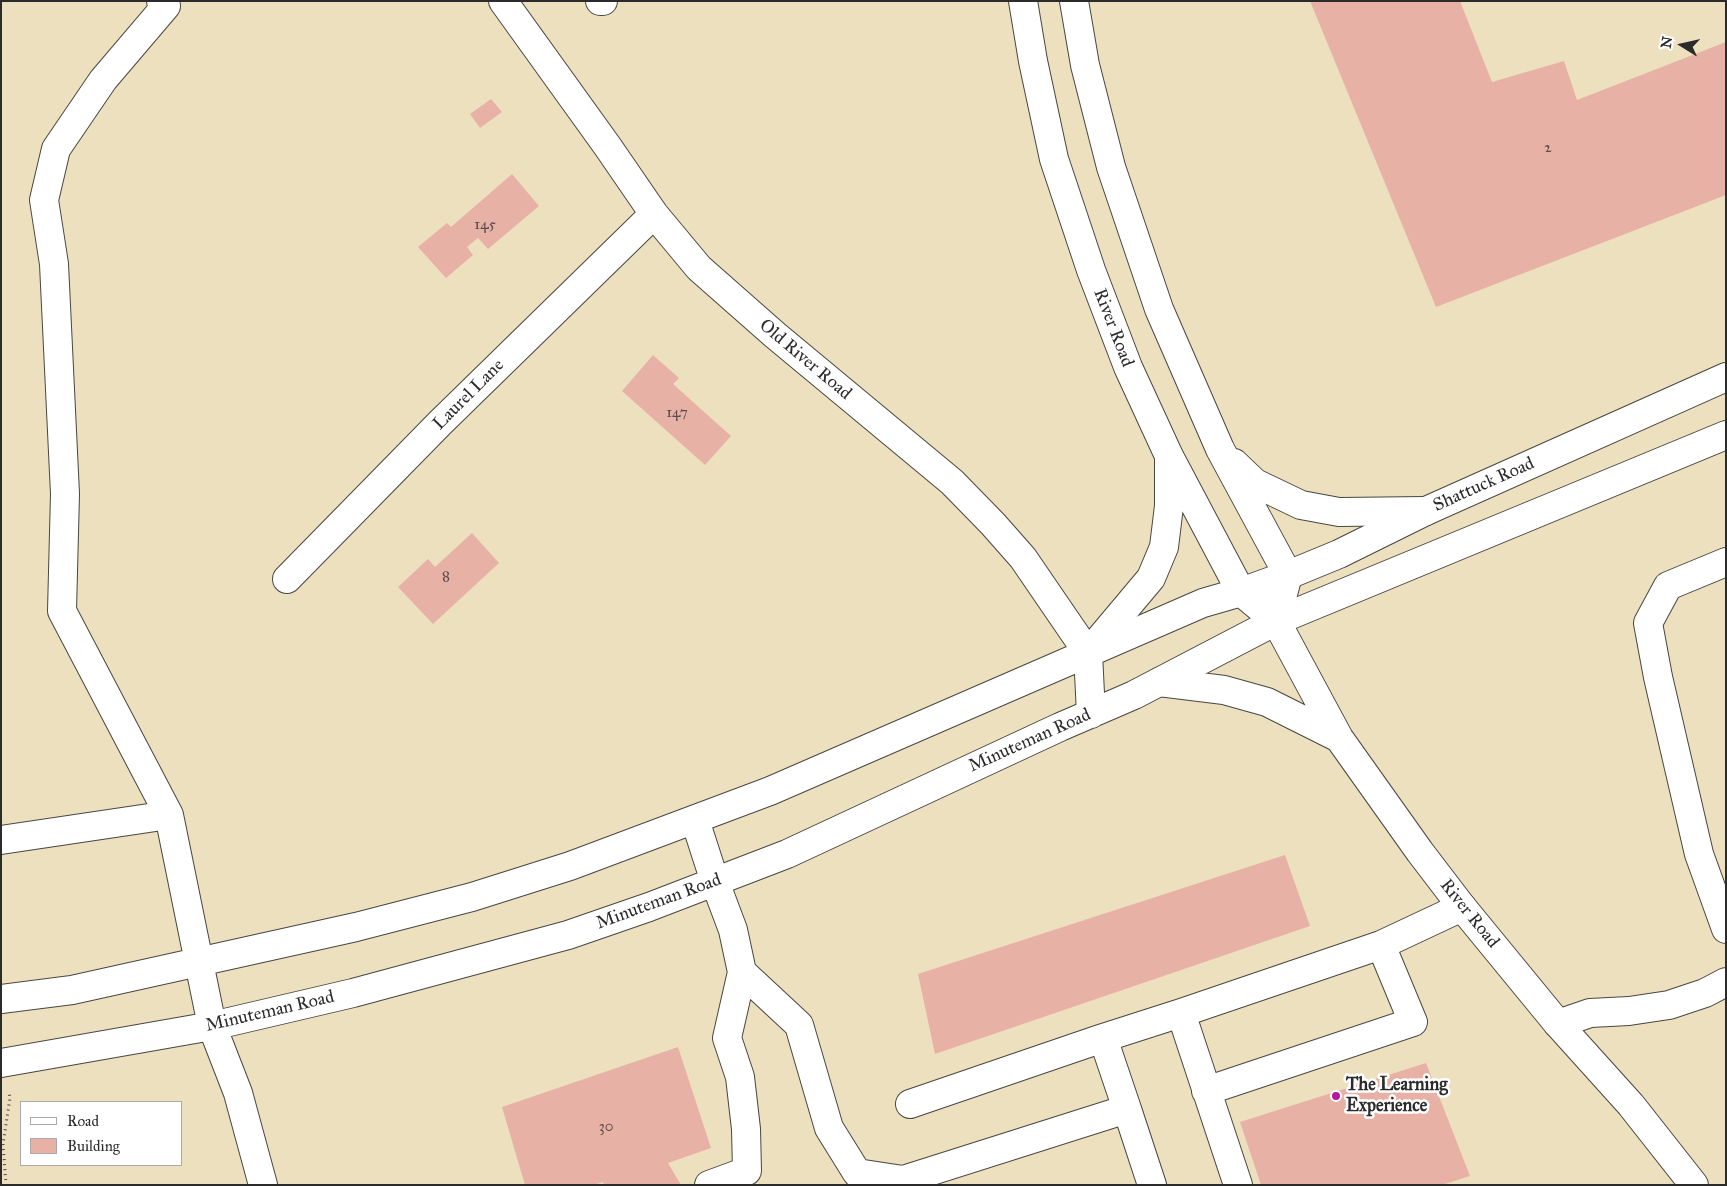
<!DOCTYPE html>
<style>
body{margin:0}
#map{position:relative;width:1727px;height:1186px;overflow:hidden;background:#ede0be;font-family:"IM FELL Great Primer",serif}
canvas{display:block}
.frame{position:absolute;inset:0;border:2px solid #2b2b2b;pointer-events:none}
.legend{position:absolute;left:20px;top:1101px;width:162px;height:65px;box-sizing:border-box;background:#fff;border:1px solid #aaa;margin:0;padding:6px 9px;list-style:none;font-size:15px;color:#2b2b2b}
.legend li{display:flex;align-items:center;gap:10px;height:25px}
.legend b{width:25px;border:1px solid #aaa}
.north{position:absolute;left:1657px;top:20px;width:50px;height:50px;-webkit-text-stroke:4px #fff;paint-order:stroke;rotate:280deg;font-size:14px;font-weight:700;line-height:20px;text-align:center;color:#2b2b2b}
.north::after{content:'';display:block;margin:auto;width:18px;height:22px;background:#2b2b2b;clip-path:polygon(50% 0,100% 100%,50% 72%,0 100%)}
</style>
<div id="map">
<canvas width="1727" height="1186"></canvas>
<div class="frame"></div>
<ul class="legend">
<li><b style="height:6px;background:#fff"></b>Road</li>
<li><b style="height:14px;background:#e8b1a5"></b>Building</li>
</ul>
<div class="north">N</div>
</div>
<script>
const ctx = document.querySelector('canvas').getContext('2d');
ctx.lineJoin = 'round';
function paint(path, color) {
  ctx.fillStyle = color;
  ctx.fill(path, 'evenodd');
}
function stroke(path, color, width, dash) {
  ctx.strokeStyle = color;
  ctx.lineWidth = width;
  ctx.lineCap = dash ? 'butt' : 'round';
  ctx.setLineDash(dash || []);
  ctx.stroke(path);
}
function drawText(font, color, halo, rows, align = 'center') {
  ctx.font = font + ' "IM FELL Great Primer",serif';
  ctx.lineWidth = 5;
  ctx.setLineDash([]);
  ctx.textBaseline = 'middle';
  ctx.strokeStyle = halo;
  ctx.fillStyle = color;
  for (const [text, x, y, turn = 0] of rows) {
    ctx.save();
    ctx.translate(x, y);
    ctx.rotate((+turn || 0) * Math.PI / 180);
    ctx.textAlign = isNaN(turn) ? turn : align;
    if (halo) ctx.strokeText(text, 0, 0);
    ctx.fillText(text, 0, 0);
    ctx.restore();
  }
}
paint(new Path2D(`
 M1310,1H1460L1492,82L1564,61L1577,100L1726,42V195L1436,307Z
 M491,99L502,112L480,128L470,114Z
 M512,174L539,206L488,249L478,238L467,247L473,255L446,278L418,247L447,223L451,227Z
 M653,355L679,378L673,384L731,436L705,465L622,391Z
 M472,533L499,563L433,624L398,587L428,559L435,567Z
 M1285,855L1310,926L935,1054L918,974Z
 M678,1047L711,1148L668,1163L681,1185H604L603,1182L594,1185H525L502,1107Z
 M1426,1063L1470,1176L1442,1185H1261L1240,1122Z`), '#e8b1a5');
const minor = new Path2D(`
 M161,1L166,6L103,80L56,149L44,200L54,264L65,494L62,611L169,815L212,1026L238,1093L263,1185
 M503,1L608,147L654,214L699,268L775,335L952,482L993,524L1023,558L1088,653L1091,714
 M600,1H603
 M1726,562L1668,586L1648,623L1658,677L1699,854L1726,929
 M287,579L440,423L654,214
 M695,820L715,882L733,930L742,972L799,1025L829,1128L857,1173L903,1180L1127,1109L1103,1038L1181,1013L1381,945L1462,907
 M1,840L169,815
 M1,999L72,990L356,927L472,897L570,866L770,791L1203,603L1241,592L1288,575L1339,554L1426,511L1726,377
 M1181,1013L1238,1185
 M1558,1024L1590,1013L1629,1011L1669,1005L1705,993L1726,982
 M1,1063L212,1026L353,993L568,935L649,907L787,854L1060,727L1134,695L1276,621L1726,435
 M1206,1091L1413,1022L1381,945
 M910,1104L1103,1038
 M1127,1109L1152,1185
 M709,1185L747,1171L746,1129L740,1077L727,1038L742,972`);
const major = new Path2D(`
 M1023,1L1033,61L1054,159L1091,270L1128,367L1169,456L1241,592L1276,621L1339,738L1420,852L1462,907L1558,1024L1631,1105L1694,1185
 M1074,1L1085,65L1111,167L1159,309L1220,449L1288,575L1276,621
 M1234,463L1255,483L1301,505L1339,512L1426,511
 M1088,653L1151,578L1164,547L1169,506V457
 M1159,682L1224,690L1267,702L1339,738`);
stroke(minor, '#484641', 30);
stroke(major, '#484641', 30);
stroke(new Path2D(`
 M6,1185L3,1144L10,1098L9,1091`), '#484641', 3, [1, 4]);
stroke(minor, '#fff', 28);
stroke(major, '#fff', 28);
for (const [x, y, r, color] of [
 [1336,1096,5,"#b5179e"]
]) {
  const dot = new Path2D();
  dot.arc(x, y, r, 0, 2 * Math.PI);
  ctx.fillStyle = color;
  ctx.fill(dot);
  stroke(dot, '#fff', 2);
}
drawText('15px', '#5a4c4a', null, [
 ["2",1548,148],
 ["145",485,225],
 ["147",677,413],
 ["8",446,577],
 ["30",606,1127]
]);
drawText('18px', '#2b2b2b', '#fff', [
 ["River Road",1113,328,69],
 ["Old River Road",805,360,40],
 ["Laurel Lane",469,395,-45],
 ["Shattuck Road",1484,485,-24],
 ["Minuteman Road",1030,741,-24],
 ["Minuteman Road",659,902,-20],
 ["River Road",1469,914,51],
 ["Minuteman Road",270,1012,-13]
]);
drawText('bold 18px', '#2b2b2b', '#fff', [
 ["The Learning",1346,1086],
 ["Experience",1346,1107]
], 'left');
</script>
